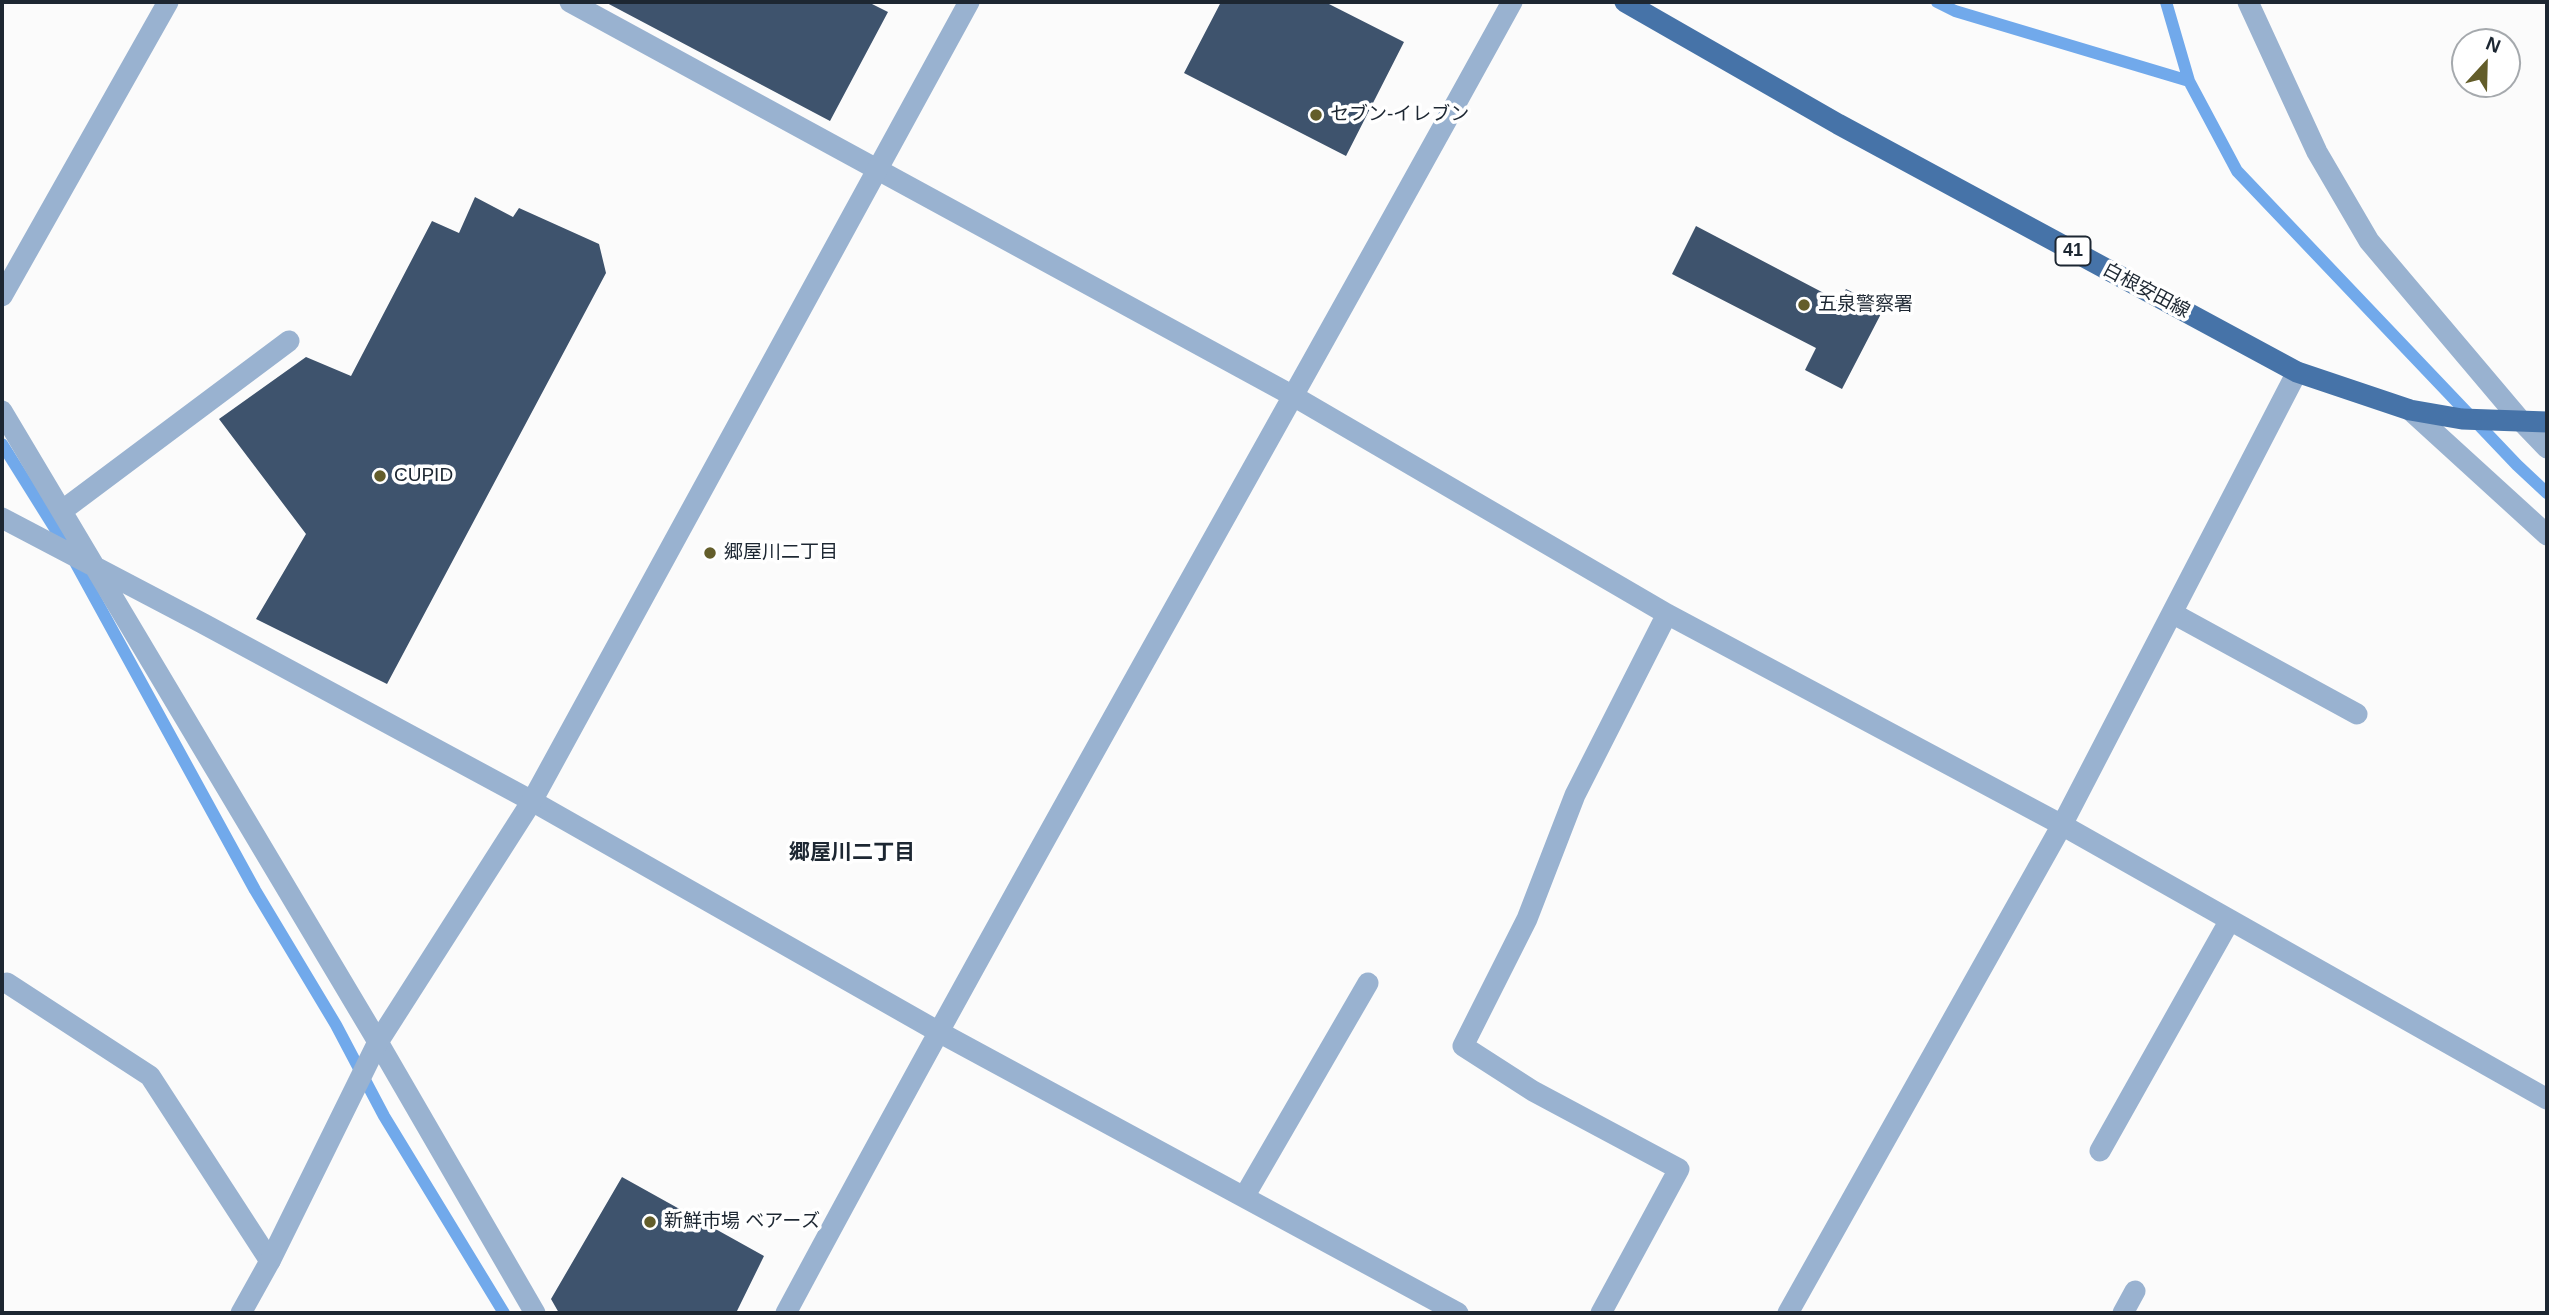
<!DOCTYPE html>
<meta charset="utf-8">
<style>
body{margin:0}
#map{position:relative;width:2549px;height:1315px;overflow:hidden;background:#fbfbfb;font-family:Arial,sans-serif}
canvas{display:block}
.frame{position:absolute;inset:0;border:4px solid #1d2732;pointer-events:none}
.north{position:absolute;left:2451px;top:28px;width:70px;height:70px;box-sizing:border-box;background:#fff;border:2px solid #a5a9ad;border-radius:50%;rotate:22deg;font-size:19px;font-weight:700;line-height:28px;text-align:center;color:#1d2732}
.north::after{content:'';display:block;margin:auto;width:24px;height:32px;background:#635d2a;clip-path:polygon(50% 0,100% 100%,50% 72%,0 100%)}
</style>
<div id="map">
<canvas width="2549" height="1315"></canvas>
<div class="frame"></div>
<div class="north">N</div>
</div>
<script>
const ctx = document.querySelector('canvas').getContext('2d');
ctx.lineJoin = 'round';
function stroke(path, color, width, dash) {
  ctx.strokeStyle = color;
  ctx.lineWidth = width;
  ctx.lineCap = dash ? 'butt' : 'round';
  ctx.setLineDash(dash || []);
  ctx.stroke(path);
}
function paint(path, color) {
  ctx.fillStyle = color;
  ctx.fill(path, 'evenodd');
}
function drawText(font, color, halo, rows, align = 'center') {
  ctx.font = font + ' Arial,"Noto Sans JP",sans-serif';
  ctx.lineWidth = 7;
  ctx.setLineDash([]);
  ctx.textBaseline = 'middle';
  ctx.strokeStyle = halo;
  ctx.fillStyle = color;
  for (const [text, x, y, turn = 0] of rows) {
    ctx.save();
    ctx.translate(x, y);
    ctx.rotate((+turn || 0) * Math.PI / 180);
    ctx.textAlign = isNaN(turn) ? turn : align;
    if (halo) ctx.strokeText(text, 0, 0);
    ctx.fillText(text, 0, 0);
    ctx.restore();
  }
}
stroke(new Path2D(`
 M1937,2L1955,11L2189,81
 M2166,2L2189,81L2237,171L2517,465L2547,493
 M2,444L69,551L255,890L336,1025L384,1116L504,1313`), '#71a9eb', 12);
paint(new Path2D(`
 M605,2H868L888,12L830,121Z
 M1221,2H1325L1404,42L1346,156L1184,73Z
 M475,197L513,217L519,208L599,244L606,273L387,684L256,619L306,534L219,419L306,357L351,376L432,221L459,233Z
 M1696,226L1839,301L1846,289L1884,308L1842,389L1805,370L1816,348L1672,274Z
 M622,1177L764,1256L736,1313H559L551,1299Z`), '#3e536d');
stroke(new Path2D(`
 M570,2L1295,397L1667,614L2062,825L2547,1099
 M2,296L168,2
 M2410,410L2547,535
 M2,411L378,1042L535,1313
 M2522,422L2547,448
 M63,510L289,341
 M2,518L202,623L532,801L937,1031L1458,1313
 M2172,613L2357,714
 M7,983L150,1076L270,1261
 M2100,1151L2230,920
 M1244,1197L1368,983
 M786,1313C1022,873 1271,440 1512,2
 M1601,1313L1679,1169L1533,1091L1463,1046L1527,919L1575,795L1667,614
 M1788,1313L2062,825L2297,372
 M2123,1313L2135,1291`), '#99b2d0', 21);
stroke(new Path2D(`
 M2248,2L2317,152L2369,241L2522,422
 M241,1313L270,1261L378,1042L532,801L969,2`), '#99b2d0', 21);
stroke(new Path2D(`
 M1625,2L1838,124L2297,372L2410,410L2462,419L2547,422`), '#4673a8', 21);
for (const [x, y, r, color] of [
 [1316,115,7,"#635d2a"],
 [1804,305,7,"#635d2a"],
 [380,476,7,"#635d2a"],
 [710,553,7,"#635d2a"],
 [650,1222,7,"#635d2a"]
]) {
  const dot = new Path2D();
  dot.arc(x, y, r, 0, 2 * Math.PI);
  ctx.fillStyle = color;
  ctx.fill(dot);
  stroke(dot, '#fff', 2.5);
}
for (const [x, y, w] of [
 [2073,251,35]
]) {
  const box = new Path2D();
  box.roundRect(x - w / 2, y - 14.5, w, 29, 5);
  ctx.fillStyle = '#fff';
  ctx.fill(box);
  stroke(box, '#1d2732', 2);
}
drawText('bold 18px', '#1d2732', null, [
 ["41",2073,251]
]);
drawText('19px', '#1d2732', '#fff', [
 ["セブン-イレブン",1330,115],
 ["五泉警察署",1818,305],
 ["CUPID",394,476],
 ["郷屋川二丁目",724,553],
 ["新鮮市場 ベアーズ",664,1222]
], 'left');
drawText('19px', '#1d2732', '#fff', [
 ["白根安田線",2146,291,28]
]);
drawText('bold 21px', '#1d2732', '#fff', [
 ["郷屋川二丁目",852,853]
]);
</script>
